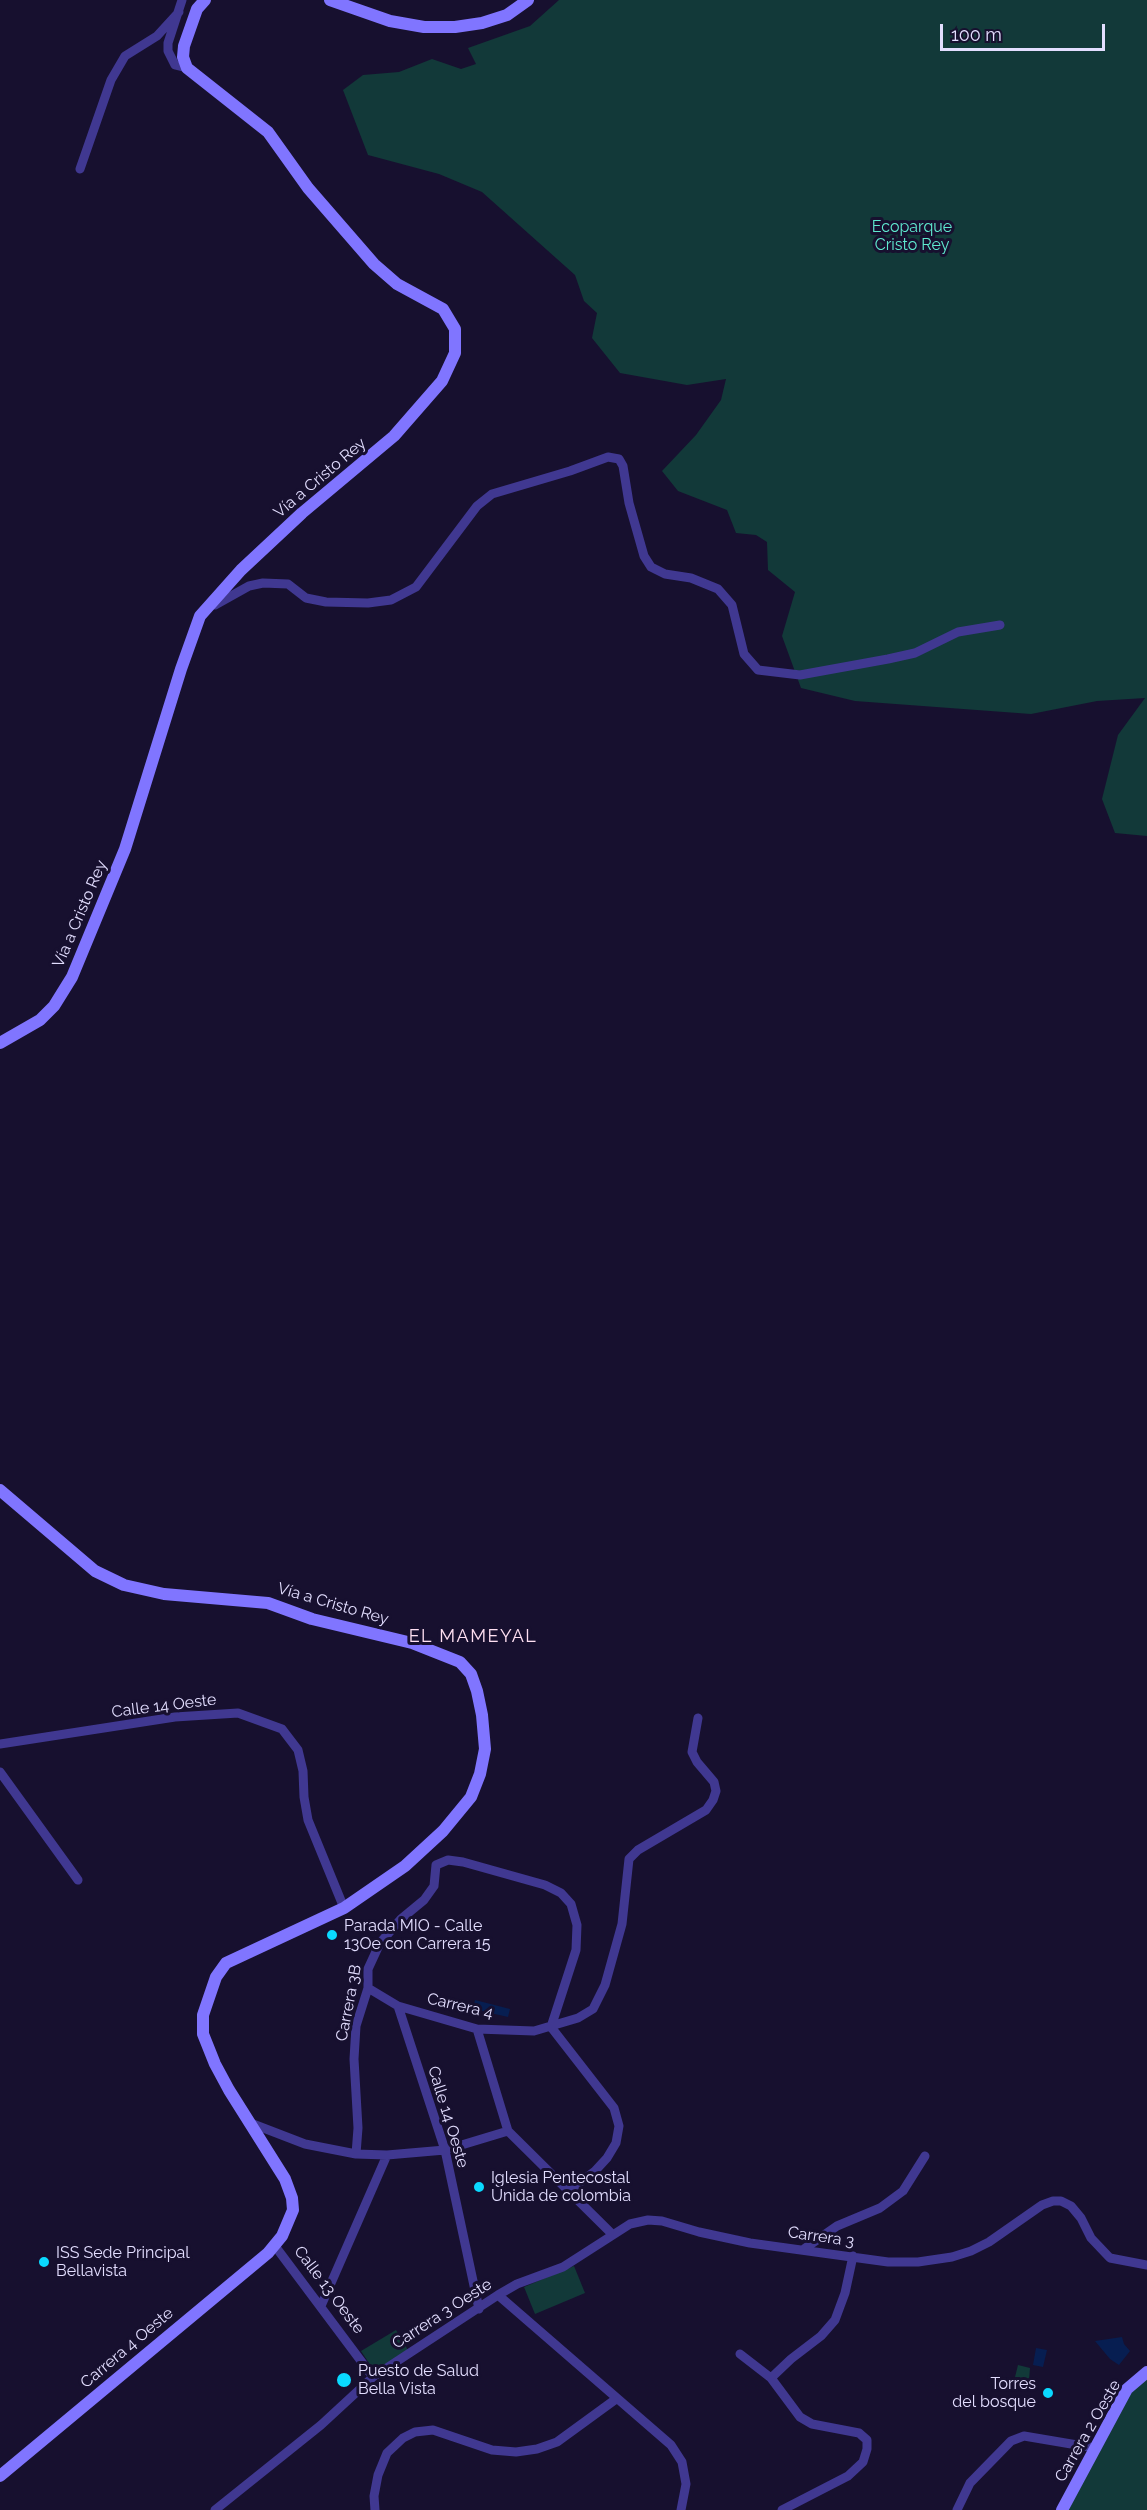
<!DOCTYPE html>
<meta charset="utf-8">
<style>
body{margin:0}
#map{position:relative;width:1147px;height:2510px;overflow:hidden;background:#17102f;font-family:Raleway,sans-serif}
canvas{display:block}
.scale{position:absolute;left:940px;top:24px;width:165px;height:27px;box-sizing:border-box;border:3px solid #e3deff;border-top:0;padding-left:8px;font-size:18px;line-height:21px;white-space:nowrap;color:#e3deff;-webkit-text-stroke:4px #17102f;paint-order:stroke}
</style>
<div id="map">
<canvas width="1147" height="2510"></canvas>
<div class="scale">100 m</div>
</div>
<script>
const ctx = document.querySelector('canvas').getContext('2d');
ctx.lineJoin = 'round';
function fillPath(path, color) { ctx.fillStyle = color; ctx.fill(path, 'evenodd'); }
const poly = rows => new Path2D(rows.map(r => 'M' + r).join(''));
function strokePath(path, color, width, dash) { ctx.strokeStyle = color; ctx.lineWidth = width; ctx.lineCap = dash ? 'butt' : 'round'; ctx.setLineDash(dash || []); ctx.stroke(path); }
function write(font, color, halo, rows, align = 'center') {
  ctx.font = font + ' Raleway,sans-serif'; ctx.lineWidth = 6; ctx.setLineDash([]); ctx.textBaseline = 'middle'; ctx.strokeStyle = halo; ctx.fillStyle = color; for (const [text, x, y, turn = 0] of rows) {
    ctx.save(); ctx.translate(x, y); ctx.rotate((+turn || 0) * Math.PI / 180); ctx.textAlign = isNaN(turn) ? turn : align; if (halo) ctx.strokeText(text, 0, 0); ctx.fillText(text, 0, 0); ctx.restore();
  }
}
const green = poly([
 [559,0,1147,0,1147,836,1115,833,1102,799,1118,735,1145,698,1097,701,1031,714,855,701,801,688,782,636,795,592,768,570,767,542,756,535,736,533,727,510,678,491,662,471,696,435,721,400,726,379,687,385,620,373,592,338,597,313,584,301,575,275,482,192,439,174,368,155,343,90,363,75,399,72,432,59,461,69,476,64,468,48,530,26],
 [574,2266,585,2293,535,2314,524,2287],
 [396,2330,409,2352,375,2372,361,2351],
 [1018,2365,1030,2368,1029,2380,1015,2377],
 [1147,2372,1147,2510,1062,2510,1111,2418]
]);
const water = poly([
 [475,2000,510,2009,508,2017,473,2009],
 [1122,2337,1124,2344,1130,2351,1119,2365,1110,2359,1095,2341],
 [1036,2348,1047,2350,1043,2367,1033,2365]
]);
const street = poly([
 [182,0,168,43,168,51,175,65,187,68],
 [80,169,111,80,125,56,157,36,179,12],
 [215,605,249,586,263,583,288,584,306,598,326,602,368,603,391,600,416,587,477,506,492,494,570,471,608,457,619,459,623,466,629,503,644,556,651,567,665,574,691,578,718,589,732,605,744,654,758,670,800,675,888,659,915,653,958,632,1000,625],
 [0,1744,175,1717,238,1713,282,1729,298,1750,303,1771,304,1797,308,1820,344,1908],
 [0,1772,78,1880],
 [436,1865,448,1860,463,1862,545,1885,561,1893,571,1904,577,1925,576,1950,551,2027],
 [368,1988,398,2006,477,2029,534,2031,578,2018,593,2009,605,1985,622,1924,629,1859,638,1850,706,1810,713,1800,716,1791,714,1782,697,1762,692,1752,698,1718],
 [398,2006,445,2150,479,2309],
 [551,2027,614,2108,619,2126,616,2143,607,2158,595,2171,570,2190],
 [477,2029,508,2131,612,2234],
 [253,2124,305,2144,356,2154,387,2155,445,2150,508,2131],
 [356,2154,358,2128,354,2059,356,2026,368,1988,368,1969,380,1943,401,1919,424,1900,434,1886,436,1865],
 [275,2246,373,2377],
 [804,2249,837,2226,880,2208,903,2191,925,2156],
 [498,2295,671,2445,682,2462,686,2484,681,2510],
 [321,2306,387,2155],
 [740,2354,771,2378,800,2417,812,2424,859,2433,867,2440,867,2449,863,2462,848,2476,782,2510],
 [771,2378,791,2359,821,2336,835,2320,845,2293,853,2256],
 [215,2510,321,2425,373,2377,498,2295,517,2284,563,2267,630,2224,648,2220,662,2221,699,2232,750,2243,888,2262,918,2262,952,2257,971,2251,989,2242,1042,2205,1053,2201,1061,2201,1071,2206,1081,2218,1091,2238,1110,2258,1147,2265],
 [375,2510,374,2496,378,2475,387,2453,403,2438,415,2432,433,2430,492,2450,516,2452,537,2449,557,2442,616,2399],
 [957,2510,970,2483,1011,2441,1024,2436,1095,2448]
]);
const secondary = poly([
 [330,0,390,21,424,27,455,27,482,23,507,15,528,0],
 [0,1043,40,1020,54,1006,72,977,125,849,181,669,200,616,241,570,302,513,394,436,442,381,455,353,455,329,443,309,397,284,374,264,308,188,268,132,187,68,183,57,184,46,197,9,205,0],
 [0,1490,95,1571,124,1585,164,1594,268,1603,312,1619,412,1643,460,1662,471,1674,477,1691,482,1715,485,1749,480,1774,471,1797,443,1831,405,1866,344,1908,226,1963,216,1977,203,2015,203,2034,215,2064,229,2090,285,2179,292,2198,293,2210,282,2236,268,2253,0,2476],
 [1062,2510,1127,2389,1147,2372]
]);
const markers = [
 [332,1935,6,"#0ad9ff"],
 [479,2187,6,"#0ad9ff"],
 [44,2262,6,"#0ad9ff"],
 [344,2380,8,"#0ad9ff"],
 [1048,2393,6,"#0ad9ff"]
];
const parkNames = [
 ["Ecoparque",912,227],
 ["Cristo Rey",912,245]
];
const streetNames = [
 ["Vía a Cristo Rey",320,478,-40],
 ["Vía a Cristo Rey",80,914,-67],
 ["Vía a Cristo Rey",333,1604,16],
 ["Calle 14 Oeste",164,1706,-7],
 ["Carrera 3B",349,2003,-79],
 ["Carrera 4",460,2006,13],
 ["Calle 14 Oeste",448,2117,73],
 ["Carrera 3",821,2237,8],
 ["Calle 13 Oeste",329,2290,53],
 ["Carrera 3 Oeste",442,2314,-33],
 ["Carrera 4 Oeste",127,2348,-40],
 ["Carrera 2 Oeste",1088,2431,-60]
];
const poiNames = [
 ["Parada MIO - Calle",344,1926],
 ["13Oe con Carrera 15",344,1944],
 ["Iglesia Pentecostal",491,2178],
 ["Unida de colombia",491,2196],
 ["ISS Sede Principal",56,2253],
 ["Bellavista",56,2271],
 ["Puesto de Salud",358,2371],
 ["Bella Vista",358,2389],
 ["Torres",1036,2384,"right"],
 ["del bosque",1036,2402,"right"]
];
const neighbourhoodNames = [
 ["EL MAMEYAL",473,1637]
];
fillPath(green, '#123939');
fillPath(water, '#071e51');
strokePath(street, '#403891', 9);
strokePath(secondary, '#8075ff', 12);
for (const [x, y, r, color] of markers) { const dot = new Path2D(); dot.arc(x, y, r, 0, 2 * Math.PI); ctx.fillStyle = color; ctx.fill(dot); strokePath(dot, '#17102f', 2); }
write('16px', '#5feacf', '#17102f', parkNames);
write('16px', '#e3deff', '#17102f', streetNames);
write('16px', '#e3deff', '#17102f', poiNames, 'left');
ctx.letterSpacing = '1.5px';
write('18px', '#ffe0f2', '#17102f', neighbourhoodNames);
ctx.letterSpacing = '0px';
</script>
